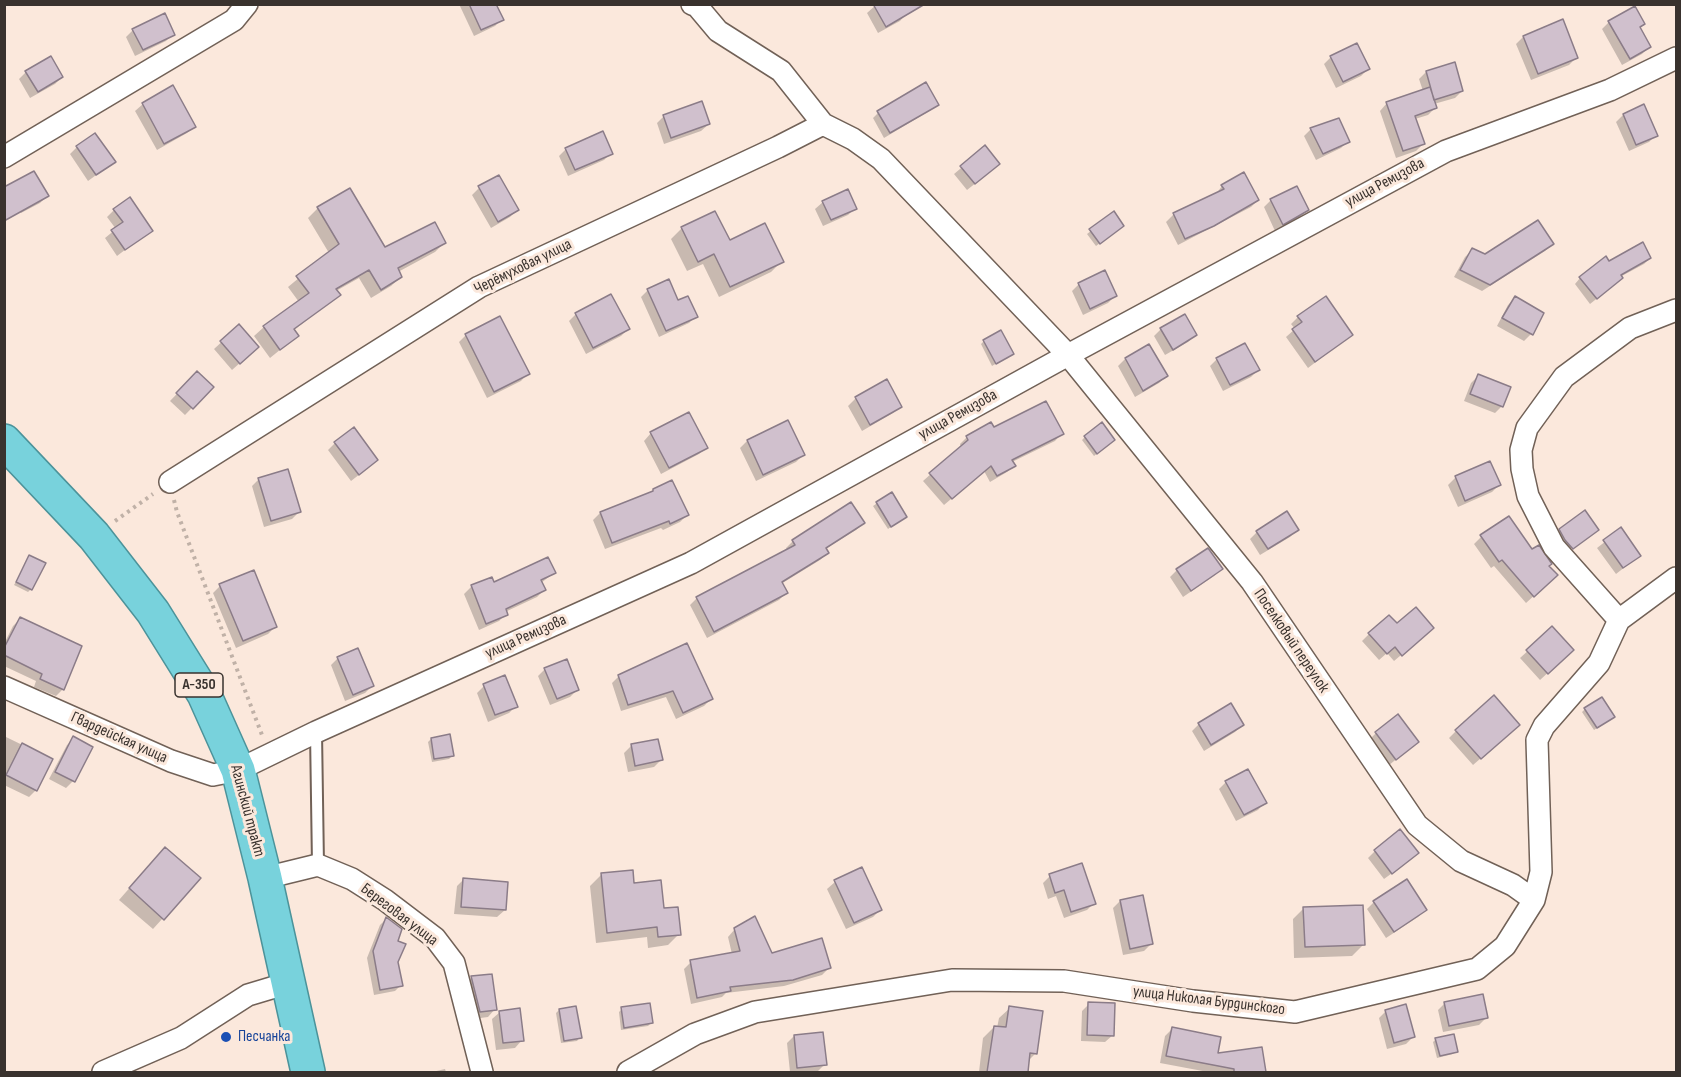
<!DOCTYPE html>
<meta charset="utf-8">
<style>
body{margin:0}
#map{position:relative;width:1681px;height:1077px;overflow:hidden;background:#fbe8dc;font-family:"Sofia Sans Condensed",sans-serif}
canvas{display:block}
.frame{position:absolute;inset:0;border:6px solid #39322e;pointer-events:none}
</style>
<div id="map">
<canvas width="1681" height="1077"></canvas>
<div class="frame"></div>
</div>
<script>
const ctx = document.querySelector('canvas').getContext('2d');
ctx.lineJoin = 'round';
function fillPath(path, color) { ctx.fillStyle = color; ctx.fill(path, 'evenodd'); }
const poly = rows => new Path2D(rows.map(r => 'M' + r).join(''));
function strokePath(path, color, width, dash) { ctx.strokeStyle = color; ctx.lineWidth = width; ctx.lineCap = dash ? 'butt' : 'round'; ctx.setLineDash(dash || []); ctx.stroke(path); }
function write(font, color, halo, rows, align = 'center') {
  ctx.font = font + ' "Sofia Sans Condensed",sans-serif'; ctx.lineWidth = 6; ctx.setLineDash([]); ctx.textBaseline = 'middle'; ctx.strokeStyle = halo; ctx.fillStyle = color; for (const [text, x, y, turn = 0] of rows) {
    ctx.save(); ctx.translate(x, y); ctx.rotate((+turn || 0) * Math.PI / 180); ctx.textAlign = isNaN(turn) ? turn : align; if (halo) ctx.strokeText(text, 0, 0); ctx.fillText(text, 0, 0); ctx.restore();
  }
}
const shadow = poly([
 [459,4,495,4,502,19,495,26,474,36],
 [877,4,907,13,900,21,878,33,867,13],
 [1562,21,1577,57,1569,65,1531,80,1516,44,1523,37],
 [1609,22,1643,24,1639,28,1649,47,1642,54,1622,65,1602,29],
 [133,30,173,34,166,41,135,56,126,37],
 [1331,57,1368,69,1361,76,1336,88,1324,64],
 [26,72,62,77,55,84,30,98,19,79],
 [1426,72,1462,91,1455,98,1434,104,1435,108,1428,115,1415,119,1423,144,1416,151,1396,158,1380,111,1387,103,1423,91,1419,79],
 [143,104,194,126,187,133,157,150,135,111],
 [937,104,931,110,884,138,873,118,878,113],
 [1623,115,1656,135,1649,142,1629,151,1616,122],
 [664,116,709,124,701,131,664,144,657,123],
 [1311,129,1348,141,1341,148,1316,160,1304,136],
 [77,147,114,162,88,181,70,154],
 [985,148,991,171,967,190,954,174],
 [566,149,611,153,604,160,568,176,559,156],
 [498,177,517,210,510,217,491,228,472,195,479,188],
 [1222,186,1258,200,1251,207,1178,245,1166,222,1173,215,1216,194],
 [8,190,47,196,40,203,21,213],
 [350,190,385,249,444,243,435,252,398,272,401,277,391,286,371,298,359,278,336,291,339,295,293,331,297,336,270,358,254,336,264,327,299,302,288,287,329,253,308,218,318,208],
 [847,191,855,208,848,215,823,226,815,209,823,202],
 [1271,200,1307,210,1300,217,1275,231,1264,207],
 [114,210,151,230,117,256,105,238,116,229,107,217],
 [1114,213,1119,229,1096,246,1087,234],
 [682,228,729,243,782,261,771,272,719,297,703,264,687,271,671,239],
 [1552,244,1545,251,1482,291,1454,277,1465,257,1472,250,1485,256],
 [1650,258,1644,264,1620,277,1615,284,1590,304,1575,284,1580,278,1609,263],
 [1079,284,1115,296,1108,303,1083,315,1072,291],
 [648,290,677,302,696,316,689,323,659,337,641,297],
 [1515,298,1531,334,1524,341,1497,326,1508,305],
 [576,314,628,329,621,336,586,354,569,321],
 [1298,317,1351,335,1308,368,1286,337,1295,329,1291,324],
 [239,326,250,354,232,370,214,349],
 [1161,329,1195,335,1188,342,1165,355,1154,336],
 [466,335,528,373,521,381,487,398,459,342],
 [984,341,1012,354,992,366,981,344],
 [1149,346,1166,376,1159,383,1135,397,1118,366,1125,359],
 [1217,359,1258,370,1251,377,1223,391,1210,366],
 [197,373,212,387,185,415,170,401],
 [1478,376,1502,406,1495,413,1464,401,1471,383],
 [887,381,900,406,893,413,862,431,848,406,855,399],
 [993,429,1062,433,1055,441,1012,462,1014,465,1007,472,990,482,984,471,944,505,923,481,961,447,960,444,967,437],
 [651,433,706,447,699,454,661,474,644,441],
 [1085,437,1110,443,1094,456,1082,440],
 [747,441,803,455,796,462,756,481,740,448],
 [335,443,369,467,351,481,328,450],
 [1489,463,1499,485,1492,492,1458,507,1448,485,1455,478],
 [259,479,299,512,292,519,264,527,252,486],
 [891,494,905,517,888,529,873,506],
 [600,513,687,515,680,522,663,530,661,528,605,549,593,520],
 [863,523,856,530,825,549,828,553,820,560,781,584,786,593,779,600,707,638,690,605,697,598,787,551,786,548,793,541],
 [1297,530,1290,537,1260,555,1250,539,1257,532],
 [1560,530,1591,533,1566,552,1553,538],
 [1620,530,1639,556,1616,574,1597,548],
 [1481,537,1532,551,1548,566,1549,582,1526,603,1494,566,1491,568,1474,544],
 [30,557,31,589,28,592,14,585],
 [1221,569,1214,576,1183,597,1170,577,1177,570],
 [554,573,541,583,544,590,537,597,505,612,506,614,499,621,479,630,464,594,471,587,491,579,494,584],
 [220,586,275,627,268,634,236,648,213,593],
 [20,619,63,689,56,696,34,687,36,681,4,666,4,644,13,626],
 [1552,629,1565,657,1540,680,1520,658],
 [1369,634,1425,635,1394,661,1387,653,1379,660,1362,641],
 [338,658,372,686,365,693,345,701,331,665],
 [545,669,577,690,570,697,550,705,538,676],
 [619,676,711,699,704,706,676,719,666,697,621,711,612,683],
 [484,686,516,706,509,713,488,722,477,693],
 [1230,705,1242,725,1235,732,1204,751,1192,731,1199,724],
 [1585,709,1610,720,1594,730,1582,712],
 [1456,731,1511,732,1473,765,1449,738],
 [1376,733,1417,742,1388,766,1369,740],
 [4,736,51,759,36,790,29,797,4,785],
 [74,738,91,748,73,781,66,788,49,779,67,745],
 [431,739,452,756,449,759,432,762,428,742],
 [657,741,661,760,654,767,628,772,624,753,631,746],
 [1226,782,1265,802,1258,810,1236,821,1219,789],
 [1375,851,1410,860,1384,879,1368,858],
 [154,860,163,918,153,929,119,900],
 [861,869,880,910,873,917,846,929,827,889,835,882],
 [601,875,633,884,662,910,679,934,668,945,648,948,647,937,596,943,590,886],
 [1050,876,1094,903,1087,910,1064,918,1056,896,1048,899,1043,883],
 [464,879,505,910,497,917,454,914,457,886],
 [1120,901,1151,944,1144,951,1123,955,1113,908],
 [1374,902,1425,910,1418,917,1386,938,1367,909],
 [1304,908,1363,945,1352,956,1294,958,1293,919],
 [386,919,396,942,397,962,401,985,395,991,374,995,367,958,380,925],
 [735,929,772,954,829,968,822,975,784,986,726,993,722,997,691,1004,684,969,691,962,732,954,728,937],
 [491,975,495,1009,488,1017,473,1019,464,985,471,978],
 [1445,1003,1486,1018,1479,1025,1443,1032,1438,1010],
 [1089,1004,1113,1035,1105,1042,1081,1041,1082,1011],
 [1010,1008,1036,1053,1028,1061,1026,1072,979,1072,983,1038,994,1027,997,1028,999,1018],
 [622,1009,651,1023,648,1026,621,1030,619,1012],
 [559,1010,580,1037,577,1041,561,1043,556,1013],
 [1386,1011,1413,1037,1406,1044,1387,1049,1379,1018],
 [500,1012,522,1040,515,1048,496,1050,492,1019],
 [1172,1029,1216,1055,1261,1049,1264,1072,1208,1072,1160,1063,1165,1036],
 [794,1036,825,1064,818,1071,790,1072,787,1043],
 [1436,1039,1456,1051,1453,1054,1437,1058,1433,1042],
 [445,1069,446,1072,432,1072]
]);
const building = poly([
 [469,4,496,4,504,20,481,30,469,4],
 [873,4,925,4,886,27,873,4],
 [1635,6,1645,24,1640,27,1651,47,1630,59,1608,21,1635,6],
 [165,13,175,35,143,50,132,29,165,13],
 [1563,19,1578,58,1538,74,1523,36,1563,19],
 [1357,43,1370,69,1343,82,1330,56,1357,43],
 [51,56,63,77,38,92,25,71,51,56],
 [1455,62,1463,91,1434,100,1426,71,1455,62],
 [926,82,939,105,890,133,877,111,926,82],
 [173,85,196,127,164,144,142,103,173,85],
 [1430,87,1437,108,1415,116,1425,144,1403,151,1386,102,1430,87],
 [702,101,710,124,671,138,663,115,702,101],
 [1644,104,1658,136,1636,145,1623,114,1644,104],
 [1339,118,1350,142,1323,154,1310,128,1339,118],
 [603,131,613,154,575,170,565,148,603,131],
 [95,133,116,162,96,175,76,146,95,133],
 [985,145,1000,164,975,184,960,166,985,145],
 [34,171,49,196,4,221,4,187,34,171],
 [1244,172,1259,200,1214,226,1185,239,1173,213,1224,189,1221,185,1244,172],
 [499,175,519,210,498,222,478,186,499,175],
 [1297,186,1309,210,1283,225,1270,199,1297,186],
 [350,188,385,247,435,222,446,243,398,268,402,277,381,290,369,270,336,289,341,295,294,329,299,336,280,350,263,326,309,293,296,276,339,244,317,207,350,188],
 [848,189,857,209,831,220,822,201,848,189],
 [130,197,153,231,125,250,111,230,123,222,113,209,130,197],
 [715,211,730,240,765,223,784,262,730,287,714,254,698,262,681,227,715,211],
 [1114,211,1124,226,1100,244,1089,229,1114,211],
 [1538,220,1554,244,1490,285,1460,270,1472,248,1485,254,1538,220],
 [1643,242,1651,258,1621,275,1623,278,1597,299,1579,277,1606,256,1609,261,1643,242],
 [1105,270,1117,296,1090,309,1078,283,1105,270],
 [669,279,678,300,688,296,698,317,666,331,647,289,669,279],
 [611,294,630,329,593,348,575,313,611,294],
 [1326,296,1353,335,1315,362,1292,329,1302,322,1297,316,1326,296],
 [1515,296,1544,313,1533,335,1502,318,1515,296],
 [1185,314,1197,335,1173,350,1160,328,1185,314],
 [500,316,530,374,494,392,465,334,500,316],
 [239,324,259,347,240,364,220,341,239,324],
 [1001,330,1014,354,996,364,983,340,1001,330],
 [1245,343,1260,370,1230,385,1216,358,1245,343],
 [1149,344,1168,376,1143,391,1125,358,1149,344],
 [197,371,214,387,193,409,176,393,197,371],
 [1478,374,1511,387,1503,407,1470,394,1478,374],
 [887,379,902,407,870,425,855,397,887,379],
 [1046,401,1064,434,1012,460,1016,466,997,476,991,466,952,499,929,473,968,440,966,436,991,422,994,427,1046,401],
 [689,412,708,448,669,468,650,432,689,412],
 [788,420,805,455,763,475,747,440,788,420],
 [1102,422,1115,440,1097,454,1084,436,1102,422],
 [354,427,378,460,359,475,334,442,354,427],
 [1490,461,1501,485,1465,501,1455,476,1490,461],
 [288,469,301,512,271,521,258,478,288,469],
 [672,480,689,515,670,524,669,521,612,543,600,512,653,491,653,489,672,480],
 [892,492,907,517,891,527,876,502,892,492],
 [851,502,865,523,826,548,829,553,782,582,788,593,714,632,696,597,795,545,792,540,851,502],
 [1585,510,1599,530,1573,549,1565,540,1559,529,1585,510],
 [1287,511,1299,530,1268,549,1256,531,1287,511],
 [1509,516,1532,549,1539,545,1552,564,1549,566,1558,575,1534,597,1502,560,1499,562,1480,535,1509,516],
 [1621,527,1641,556,1623,568,1603,540,1621,527],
 [1208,548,1223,569,1191,591,1176,569,1208,548],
 [29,555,46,563,32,590,16,582,29,555],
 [548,557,556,573,541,580,546,590,506,609,508,615,486,624,471,585,492,577,494,582,548,557],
 [254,570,277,627,243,641,219,584,254,570],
 [1416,607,1434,628,1402,656,1395,647,1387,654,1368,633,1389,615,1397,623,1416,607],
 [20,617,82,646,64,690,40,679,42,674,4,655,4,648,20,617],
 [1552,626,1574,650,1548,674,1526,650,1552,626],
 [687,643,713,699,683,713,673,691,628,705,618,675,687,643],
 [358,648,374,686,353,695,337,657,358,648],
 [567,659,579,690,557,699,544,668,567,659],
 [505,675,518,707,495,715,483,684,505,675],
 [1494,695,1520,725,1481,759,1455,730,1494,695],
 [1602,697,1615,717,1597,728,1584,708,1602,697],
 [1231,703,1244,725,1211,745,1198,723,1231,703],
 [1398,714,1419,742,1396,760,1375,732,1398,714],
 [450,734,454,756,434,759,431,738,450,734],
 [73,736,93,747,75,782,55,772,73,736],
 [658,739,663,760,635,766,631,744,658,739],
 [22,743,53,759,37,791,6,775,22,743],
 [1248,769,1267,803,1244,815,1225,781,1248,769],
 [1400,829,1419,853,1392,874,1374,850,1400,829],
 [165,847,201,878,164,920,129,888,165,847],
 [1082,863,1096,904,1071,912,1064,890,1055,893,1049,874,1082,863],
 [862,867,882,910,854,923,834,880,862,867],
 [633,870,634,883,661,880,664,908,678,907,681,935,658,937,657,927,607,933,601,873,633,870],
 [463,878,508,882,506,910,461,907,463,878],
 [1407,879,1427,910,1394,932,1373,901,1407,879],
 [1143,895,1153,944,1130,949,1120,900,1143,895],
 [1363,905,1365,945,1305,947,1303,907,1363,905],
 [755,916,772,953,822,938,831,968,793,980,730,987,731,991,697,998,690,960,740,951,734,928,755,916],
 [386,917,402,929,398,941,406,944,398,962,403,986,380,990,373,951,386,917],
 [492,974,497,1010,480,1012,471,976,492,974],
 [1483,994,1488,1018,1449,1026,1444,1002,1483,994],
 [1088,1002,1115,1003,1114,1036,1087,1035,1088,1002],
 [650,1003,653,1023,624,1028,621,1007,650,1003],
 [1406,1004,1415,1037,1394,1043,1385,1010,1406,1004],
 [576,1006,582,1038,564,1041,559,1009,576,1006],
 [1009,1006,1043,1011,1037,1054,1030,1053,1028,1072,987,1072,994,1026,1006,1027,1009,1006],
 [520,1008,524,1041,503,1043,499,1011,520,1008],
 [1172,1027,1221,1037,1218,1053,1262,1047,1266,1072,1234,1072,1234,1069,1166,1056,1172,1027],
 [823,1032,827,1065,797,1068,794,1035,823,1032],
 [1454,1034,1458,1052,1440,1056,1435,1038,1454,1034]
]);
const path = poly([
 [174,500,177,512,262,735],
 [115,521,153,494]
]);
const service = poly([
 [316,732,318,865]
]);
const minor = poly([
 [823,124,853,139,881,159,1068,355,1252,582,1417,825,1461,861,1513,885,1534,900],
 [4,157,234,20,247,4],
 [170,482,479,287,778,147,823,124,781,71,718,31,697,6,692,4],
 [1619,620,1554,547,1528,496,1522,469,1521,450,1527,428,1564,377,1630,328,1676,310],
 [4,687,171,761,213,775,238,770,316,732,691,563,1068,355,1446,151,1610,90,1676,58],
 [265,878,318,865,352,879,385,900,435,938,454,963,482,1072],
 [103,1072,181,1038,248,995,288,983],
 [628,1072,695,1034,755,1012,952,980,1064,981,1193,1001,1295,1012,1477,969,1505,946,1534,900,1541,872,1537,740,1544,726,1599,663,1619,620,1676,578]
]);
const trunk = poly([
 [4,441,94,536,153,612,204,694,238,770,265,878,308,1072]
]);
const markers = [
 [226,1037,6,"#1a4fb4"]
];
const shields = [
 [199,685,48]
];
const shieldNames = [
 ["А-350",199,685]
];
const streetNames = [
 ["улица Ремизова",1385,183,-28],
 ["Черёмуховая улица",523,267,-26],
 ["улица Ремизова",958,415,-29],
 ["улица Ремизова",526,637,-24],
 ["Поселковый переулок",1291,641,56],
 ["Гвардейская улица",119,738,24],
 ["Агинский тракт",247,811,75],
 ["Береговая улица",399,915,37],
 ["улица Николая Бурдинского",1209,1001,7]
];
const transitNames = [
 ["Песчанка",238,1037]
];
fillPath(shadow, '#0003');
fillPath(building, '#d0c0cd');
strokePath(building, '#8b7c88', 1.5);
strokePath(service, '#716157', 14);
strokePath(minor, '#716157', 24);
strokePath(trunk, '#4c939a', 36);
strokePath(path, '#c0b1a7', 4, [3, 4.5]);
strokePath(service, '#fff', 10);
strokePath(minor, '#fff', 21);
strokePath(trunk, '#78d2dc', 33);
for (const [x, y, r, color] of markers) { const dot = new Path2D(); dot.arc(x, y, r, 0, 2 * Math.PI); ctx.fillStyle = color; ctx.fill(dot); strokePath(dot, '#fbe8dc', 2); }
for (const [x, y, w] of shields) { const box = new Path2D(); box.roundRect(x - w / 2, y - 12, w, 24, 4.5); ctx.fillStyle = '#fbe8dc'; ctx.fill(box); strokePath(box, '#39322e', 1.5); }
write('bold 15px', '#39322e', null, shieldNames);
write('16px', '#39322e', '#fbe8dc', streetNames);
write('16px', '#164399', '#fbe8dc', transitNames, 'left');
</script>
